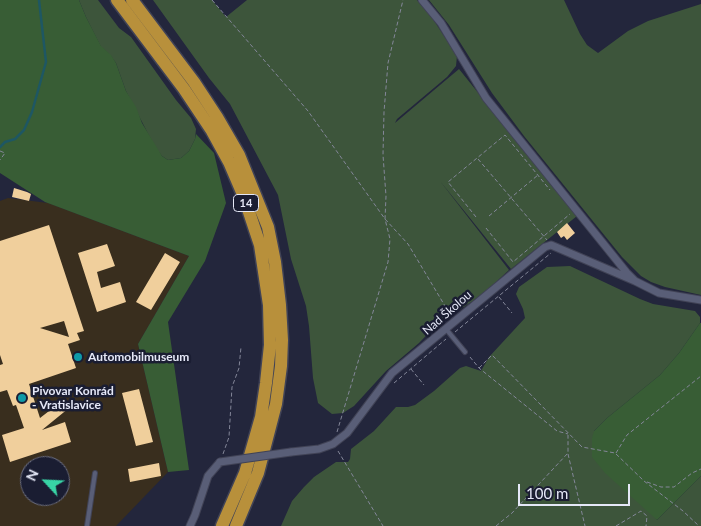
<!DOCTYPE html>
<meta charset="utf-8">
<style>
body{margin:0}
#map{position:relative;width:701px;height:526px;overflow:hidden;background:#23263c;font-family:Lato,sans-serif}
canvas{display:block}
.north{position:absolute;left:20px;top:456px;width:50px;height:50px;box-sizing:border-box;background:#1a1d32;border:1px solid #6b6e81;border-radius:50%;rotate:295deg;font-size:14px;font-weight:700;line-height:20px;text-align:center;color:#e5e8f7}
.north::after{content:'';display:block;margin:auto;width:18px;height:22px;background:#38d4a6;clip-path:polygon(50% 0,100% 100%,50% 72%,0 100%)}
.scale{position:absolute;left:518px;top:484px;width:112px;height:22px;box-sizing:border-box;border:2px solid #e5e8f7;border-top:0;padding-left:6px;font-size:15px;line-height:18px;white-space:nowrap;color:#e5e8f7;-webkit-text-stroke:4px #1a1d32;paint-order:stroke}
</style>
<div id="map">
<canvas width="701" height="526"></canvas>
<div class="north">N</div>
<div class="scale">100 m</div>
</div>
<script>
const ctx = document.querySelector('canvas').getContext('2d');
ctx.lineJoin = 'round';
function fillPath(path, color) { ctx.fillStyle = color; ctx.fill(path, 'evenodd'); }
const poly = rows => new Path2D(rows.map(r => 'M' + r).join(''));
function strokePath(path, color, width, dash) { ctx.strokeStyle = color; ctx.lineWidth = width; ctx.lineCap = dash ? 'butt' : 'round'; ctx.setLineDash(dash || []); ctx.stroke(path); }
function write(font, color, halo, rows, align = 'center') {
  ctx.font = font + ' Lato,sans-serif'; ctx.lineWidth = 5; ctx.setLineDash([]); ctx.textBaseline = 'middle'; ctx.strokeStyle = halo; ctx.fillStyle = color; for (const [text, x, y, turn = 0] of rows) {
    ctx.save(); ctx.translate(x, y); ctx.rotate((+turn || 0) * Math.PI / 180); ctx.textAlign = isNaN(turn) ? turn : align; if (halo) ctx.strokeText(text, 0, 0); ctx.fillText(text, 0, 0); ctx.restore();
  }
}
const industrial = poly([
 [8,198,48,203,189,256,138,344,168,472,116,526,0,526,0,201],
 [30,466,60,466,60,496,30,496]
]);
const green = poly([
 [79,0,98,0,119,28,131,37,176,100,191,118,196,129,195,139,189,151,181,158,168,160,162,156,155,147,126,91,116,63,110,55,101,47,86,17],
 [153,0,212,0,226,17,247,0,417,0,431,16,457,56,456,66,447,77,397,119,395,123,459,69,577,216,511,269,440,181,509,270,483,294,452,315,449,312,419,343,386,371,354,406,343,413,332,414,318,403,313,378,309,326,306,306,291,259,278,195,230,104,209,78],
 [429,0,564,0,580,34,587,45,598,53,628,31,648,21,701,4,701,295,665,287,651,282,641,276,622,257,524,136,492,93,449,25],
 [570,266,640,299,653,304,695,311,700,317,700,323,679,353,660,375,607,418,594,431,657,520,701,476,701,526,281,526,292,501,304,487,314,477,336,462,348,462,350,459,351,449,374,431,396,407,408,407,415,405,434,391,460,368,466,366,481,371,489,357,525,318,523,309,516,294,519,287,547,267]
]);
const forest = poly([
 [0,0,79,0,86,17,101,46,111,55,116,63,126,91,136,107,142,123,162,156,168,160,181,158,189,151,195,139,196,134,214,153,226,203,205,261,168,322,189,470,168,472,138,344,189,256,45,202,0,173],
 [700,323,701,323,701,476,657,520,605,473,592,457,592,438,594,431,607,418,660,375,679,353]
]);
const stream = poly([
 [0,147,5,142,15,139,24,130,32,112,46,62,39,0]
]);
const building = poly([
 [14,188,27,192,31,194,29,201,12,197],
 [567,223,575,233,567,240,564,236,561,238,557,232],
 [49,225,84,331,77,333,80,340,68,344,76,368,29,384,40,418,62,401,69,408,42,430,65,422,71,442,10,462,2,435,24,428,16,405,13,406,7,390,0,392,0,365,3,364,0,355,0,241],
 [64,321,69,337,40,328],
 [107,244,115,266,97,272,101,288,120,282,126,302,97,312,78,253],
 [165,253,180,262,151,310,136,302],
 [139,389,153,442,136,446,122,393],
 [159,463,161,476,130,482,128,469]
]);
const path = poly([
 [212,0,308,111,385,219,408,244,451,316],
 [0,151,5,153,0,160],
 [478,159,547,240],
 [489,216,538,175],
 [476,217,448,182,505,135,550,190],
 [486,228,513,262,570,214],
 [499,297,512,313],
 [455,332,551,253],
 [470,357,479,368,557,431,568,434],
 [479,368,492,355,582,447,615,453,644,481,683,511,699,526],
 [411,369,424,385],
 [394,383,446,339],
 [337,432,388,262,390,239,385,219,386,196,383,155,384,112,388,63,403,0],
 [338,451,383,526],
 [616,453,627,435,701,376],
 [223,454,229,437,232,387,239,368,241,347],
 [568,454,585,526],
 [647,482,661,487,674,487,692,473,701,469],
 [496,526,512,513,568,453,568,435],
 [616,526,641,511,647,516,646,526]
]);
const lane = poly([
 [446,329,465,352],
 [87,526,95,473]
]);
const street = poly([
 [422,0,441,23,486,98,627,273,635,281,659,293,701,300],
 [291,452,319,449,333,444,338,440,347,433,392,373,545,247,551,245,635,281],
 [190,526,195,515,208,476,220,462]
]);
const highway = poly([
 [117,0,184,89,212,131,229,162,244,197,260,245,269,305,270,345,266,383,261,417,245,473,222,526],
 [132,0,194,82,217,117,239,155,268,227,275,262,280,305,282,340,281,366,276,404,258,473,236,526]
]);
const streetBridge = poly([
 [220,462,291,452]
]);
const markers = [
 [78,357,5,"#0f9aa8"],
 [22,398,5,"#0f9aa8"]
];
const shields = [
 [246,203,25]
];
const shieldNames = [
 ["14",246,203]
];
const streetNames = [
 ["Nad Školou",447,313,-41]
];
const poiNames = [
 ["Automobilmuseum",88,357],
 ["Pivovar Konrád",32,391],
 ["- Vratislavice",32,405]
];
fillPath(industrial, '#392e1e');
fillPath(green, '#3d553b');
fillPath(forest, '#385d35');
strokePath(stream, '#1e5763', 2.5);
fillPath(building, '#f0cf9c');
strokePath(lane, '#414356', 6);
strokePath(street, '#414356', 9);
strokePath(highway, '#414356', 15);
strokePath(path, '#848799', 1, [4, 2.5]);
strokePath(lane, '#595e77', 4);
strokePath(street, '#595e77', 7);
strokePath(highway, '#b8903b', 12);
strokePath(streetBridge, '#414356', 9, []);
strokePath(streetBridge, '#595e77', 7);
for (const [x, y, r, color] of markers) { const dot = new Path2D(); dot.arc(x, y, r, 0, 2 * Math.PI); ctx.fillStyle = color; ctx.fill(dot); strokePath(dot, '#1a1d32', 2); }
for (const [x, y, w] of shields) { const box = new Path2D(); box.roundRect(x - w / 2, y - 8.5, w, 17, 4); ctx.fillStyle = '#1a1d32'; ctx.fill(box); strokePath(box, '#e5e8f7', 1); }
write('bold 11px', '#e5e8f7', null, shieldNames);
write('12px', '#e5e8f7', '#1a1d32', streetNames);
write('bold 12px', '#e5e8f7', '#1a1d32', poiNames, 'left');
</script>
